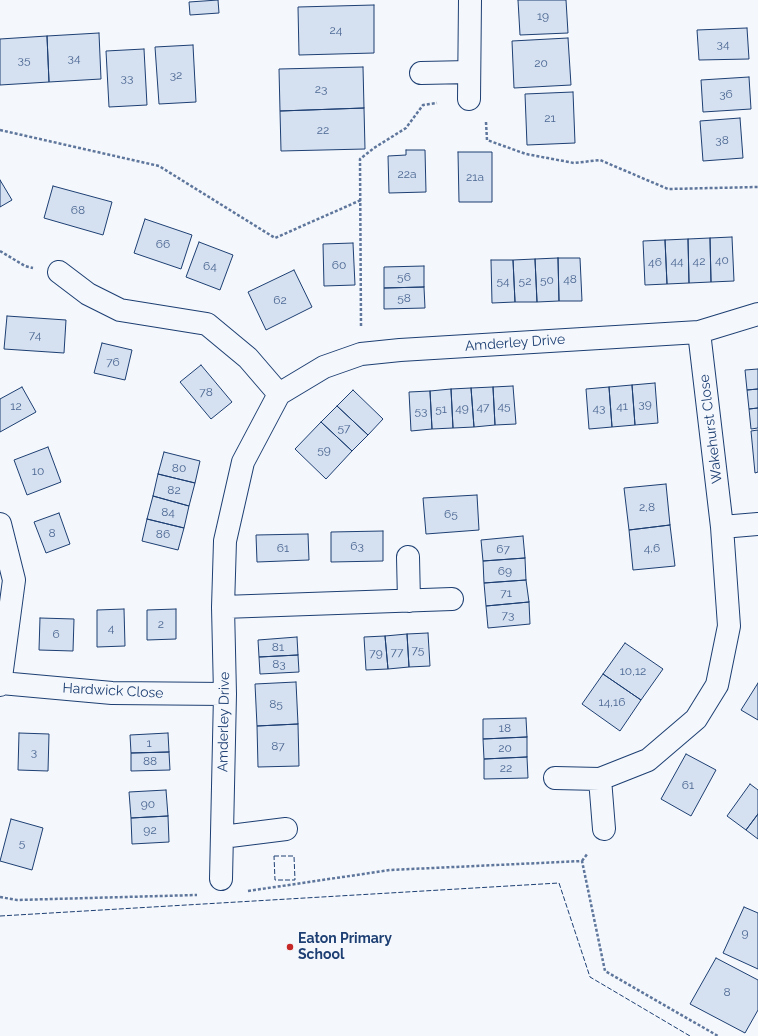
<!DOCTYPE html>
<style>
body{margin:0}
canvas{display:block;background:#f4f7fb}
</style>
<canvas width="758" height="1036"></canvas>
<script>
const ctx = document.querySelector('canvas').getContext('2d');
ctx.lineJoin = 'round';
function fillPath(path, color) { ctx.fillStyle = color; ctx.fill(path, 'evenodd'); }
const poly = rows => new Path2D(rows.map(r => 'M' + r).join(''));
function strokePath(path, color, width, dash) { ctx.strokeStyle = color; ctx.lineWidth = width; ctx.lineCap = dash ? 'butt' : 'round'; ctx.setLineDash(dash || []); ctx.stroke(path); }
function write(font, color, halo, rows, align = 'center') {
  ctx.font = font + ' Raleway,sans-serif'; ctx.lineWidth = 3; ctx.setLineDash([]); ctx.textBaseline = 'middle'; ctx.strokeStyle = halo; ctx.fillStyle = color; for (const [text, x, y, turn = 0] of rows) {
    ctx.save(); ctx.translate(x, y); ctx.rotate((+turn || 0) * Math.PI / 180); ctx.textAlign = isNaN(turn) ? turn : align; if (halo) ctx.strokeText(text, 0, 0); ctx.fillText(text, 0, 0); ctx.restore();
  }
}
const building = poly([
 [218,0,219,13,190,15,189,2,218,0],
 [518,0,566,0,568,33,520,35,518,0],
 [374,5,374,53,299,55,298,7,374,5],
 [747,28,749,59,699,60,697,30,747,28],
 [99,33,101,79,49,82,47,36,99,33],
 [47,36,49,82,0,85,0,39,47,36],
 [568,38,571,85,514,88,512,41,568,38],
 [193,45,196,102,159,104,155,47,193,45],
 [144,49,147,105,109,107,106,51,144,49],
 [363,67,364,108,280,111,279,69,363,67],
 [749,77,751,109,703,112,701,80,749,77],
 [573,92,575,143,527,145,525,94,573,92],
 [364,108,365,149,281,151,280,111,364,108],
 [740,118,743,158,703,161,700,121,740,118],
 [406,150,425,150,426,192,389,193,388,156,406,155,406,150],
 [458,152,492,152,492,202,459,202,458,152],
 [0,180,12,200,0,207,0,180],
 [53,186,112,202,103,235,44,218,53,186],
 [145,219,192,235,181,269,134,253,145,219],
 [732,237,734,281,711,282,710,238,732,237],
 [710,238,711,282,689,283,688,239,710,238],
 [688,239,689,283,667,284,665,240,688,239],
 [665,240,667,284,645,285,643,241,665,240],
 [199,242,233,255,220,290,186,277,199,242],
 [353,243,355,285,324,286,323,244,353,243],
 [558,258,559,301,537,302,535,259,558,258],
 [558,258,580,258,582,301,559,301,558,258],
 [535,259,537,302,515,302,513,260,535,259],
 [491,260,513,260,515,302,492,303,491,260],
 [424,266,424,287,384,288,384,267,424,266],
 [294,270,312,307,266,330,248,292,294,270],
 [424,287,425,308,384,309,384,288,424,287],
 [7,316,66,320,64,353,4,349,7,316],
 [102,343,132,350,125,380,94,373,102,343],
 [201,365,232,402,211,419,180,382,201,365],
 [758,369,758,389,747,390,745,370,758,369],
 [655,383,658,423,635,425,632,385,655,383],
 [632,385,635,425,612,427,609,387,632,385],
 [513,386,516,424,495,425,493,387,513,386],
 [22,387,36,412,0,432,0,399,22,387],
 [493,387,495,425,474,427,471,388,493,387],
 [609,387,612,427,589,429,586,389,609,387],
 [471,388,474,427,453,428,451,389,471,388],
 [451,389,453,428,432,429,430,391,451,389],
 [758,389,758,408,749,409,747,390,758,389],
 [353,390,383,419,368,435,337,406,353,390],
 [430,391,432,429,411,431,409,392,430,391],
 [337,406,368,435,352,451,321,422,337,406],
 [758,408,758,428,751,429,749,409,758,408],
 [321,422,352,451,326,479,295,449,321,422],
 [758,430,758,472,755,473,751,431,758,430],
 [48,447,61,482,27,495,14,460,48,447],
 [164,452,200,461,195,483,158,474,164,452],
 [158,474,195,483,189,506,153,496,158,474],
 [666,484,670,525,629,530,624,488,666,484],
 [477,495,479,530,426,534,423,498,477,495],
 [153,496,189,506,184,528,147,519,153,496],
 [59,513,70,544,46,553,34,522,59,513],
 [147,519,184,528,178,550,142,541,147,519],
 [670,525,675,566,633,570,629,530,670,525],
 [383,531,383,561,331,562,331,532,383,531],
 [308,534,309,560,257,562,256,535,308,534],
 [523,536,525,558,483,561,481,540,523,536],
 [525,558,526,580,484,583,483,561,525,558],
 [526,580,529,602,486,606,484,583,526,580],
 [529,602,530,624,488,628,486,606,529,602],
 [124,609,125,646,97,647,97,610,124,609],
 [176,609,176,639,147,640,147,610,176,609],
 [40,618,74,619,73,651,39,650,40,618],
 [428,633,430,666,409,667,407,634,428,633],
 [407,634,409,667,388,669,385,636,407,634],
 [385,636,388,669,366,670,364,637,385,636],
 [297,637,298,655,259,657,258,640,297,637],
 [625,643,663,669,641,700,603,674,625,643],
 [298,655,299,672,260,674,259,657,298,655],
 [603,674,641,700,620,731,582,704,603,674],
 [296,682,298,724,257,726,255,684,296,682],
 [758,683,758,720,741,710,758,683],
 [526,718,527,737,483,739,483,719,526,718],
 [298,724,299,766,258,767,257,726,298,724],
 [19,733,49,734,48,771,18,770,19,733],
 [168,733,169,752,131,753,130,735,168,733],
 [527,737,527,757,484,759,483,739,527,737],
 [169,752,170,770,131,771,131,753,169,752],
 [686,754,716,770,691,816,661,799,686,754],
 [527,757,528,778,484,779,484,759,527,757],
 [750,784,758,790,758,814,746,830,727,816,750,784],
 [166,790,168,816,131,818,129,792,166,790],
 [758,814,758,839,746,830,758,814],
 [168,816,169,842,132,844,131,818,168,816],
 [11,819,43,828,32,870,0,861,11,819],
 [744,907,758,913,758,969,723,953,744,907],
 [716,958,758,980,758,1010,745,1033,690,1004,716,958]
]);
const path = poly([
 [486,122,487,140,526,154,574,163,600,160,668,189,758,187],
 [0,130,159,166,275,238,361,200],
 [0,251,25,266,33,268],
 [361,326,360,159,374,148,406,128,423,105,437,103],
 [582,861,588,853],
 [248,891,390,870,582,861,605,971,718,1036],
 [0,897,17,900,197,895]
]);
const street = poly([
 [421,73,469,72],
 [469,99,470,0],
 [59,272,88,294,120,310,207,324,248,358,279,394],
 [0,524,14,580,0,685],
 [722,527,758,524],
 [408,557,409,601],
 [223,607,452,599],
 [1,683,112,693,225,694],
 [555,778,600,779,648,760,696,719,717,685,729,626,722,527,699,332],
 [600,779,604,829],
 [222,837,286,829],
 [221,879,225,694,223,607,225,541,243,462,279,394,324,367,361,354,400,350,699,332,758,314]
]);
const fence = poly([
 [274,856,294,856,295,880,275,880,274,856],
 [0,916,559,883,590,977,690,1036]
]);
const markers = [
 [290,947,4,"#c62828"]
];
const numberNames = [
 ["19",543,16],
 ["24",336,30],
 ["34",723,44],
 ["34",74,58],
 ["35",24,60],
 ["20",541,63],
 ["32",176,75],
 ["33",127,78],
 ["23",321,89],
 ["36",726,94],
 ["21",550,118],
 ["22",323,130],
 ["38",722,140],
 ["22a",407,174],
 ["21a",475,177],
 ["68",78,210],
 ["66",163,244],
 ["40",722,260],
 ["44",677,261],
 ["42",699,261],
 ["46",655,262],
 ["60",339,265],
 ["64",210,266],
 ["56",404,277],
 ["48",570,279],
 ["50",547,280],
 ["54",503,281],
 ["52",525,281],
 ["58",404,298],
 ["62",280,300],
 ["74",35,335],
 ["76",113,362],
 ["78",206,392],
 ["39",645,404],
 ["12",16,406],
 ["45",504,406],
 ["41",622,406],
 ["47",483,407],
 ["49",462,408],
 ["43",599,408],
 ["51",441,409],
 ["53",421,411],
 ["57",344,428],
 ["59",324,450],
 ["80",179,468],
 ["10",38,471],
 ["82",174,490],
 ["2,8",647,507],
 ["84",168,512],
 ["65",451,514],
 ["8",52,533],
 ["86",163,534],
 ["63",357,546],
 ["61",283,548],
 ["4,6",652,548],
 ["67",503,549],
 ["69",505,571],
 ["71",506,593],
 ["73",508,615],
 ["2",161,624],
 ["4",111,628],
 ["6",56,634],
 ["81",278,647],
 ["75",418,650],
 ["77",397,652],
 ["79",376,653],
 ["83",279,664],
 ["10,12",633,671],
 ["14,16",612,702],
 ["85",276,704],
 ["18",505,728],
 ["1",149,743],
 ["87",278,746],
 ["20",505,748],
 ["3",34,752],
 ["88",150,761],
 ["22",506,768],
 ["61",688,785],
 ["90",148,804],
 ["92",150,830],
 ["5",22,843],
 ["9",745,933],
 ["8",727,992]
];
const streetNames = [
 ["Amderley Drive",515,343,-4],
 ["Wakehurst Close",711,429,-97],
 ["Hardwick Close",113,691,3],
 ["Amderley Drive",224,722,-89]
];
const poiNames = [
 ["Eaton Primary",298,939],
 ["School",298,955]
];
fillPath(building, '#d5e0f0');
strokePath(building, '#1d3f73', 1);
strokePath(street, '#1d3f73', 24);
strokePath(path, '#5e769c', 2.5, [3, 2]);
strokePath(street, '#f4f7fb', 22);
strokePath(fence, '#1d3f73', 1, [5, 2]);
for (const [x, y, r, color] of markers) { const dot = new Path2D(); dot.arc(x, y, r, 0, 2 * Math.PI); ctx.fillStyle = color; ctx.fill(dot); strokePath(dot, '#f4f7fb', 1.5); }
write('12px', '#4b6792', null, numberNames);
write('14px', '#1d3f73', '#f4f7fb', streetNames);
write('bold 14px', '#1d3f73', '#f4f7fb', poiNames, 'left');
</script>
